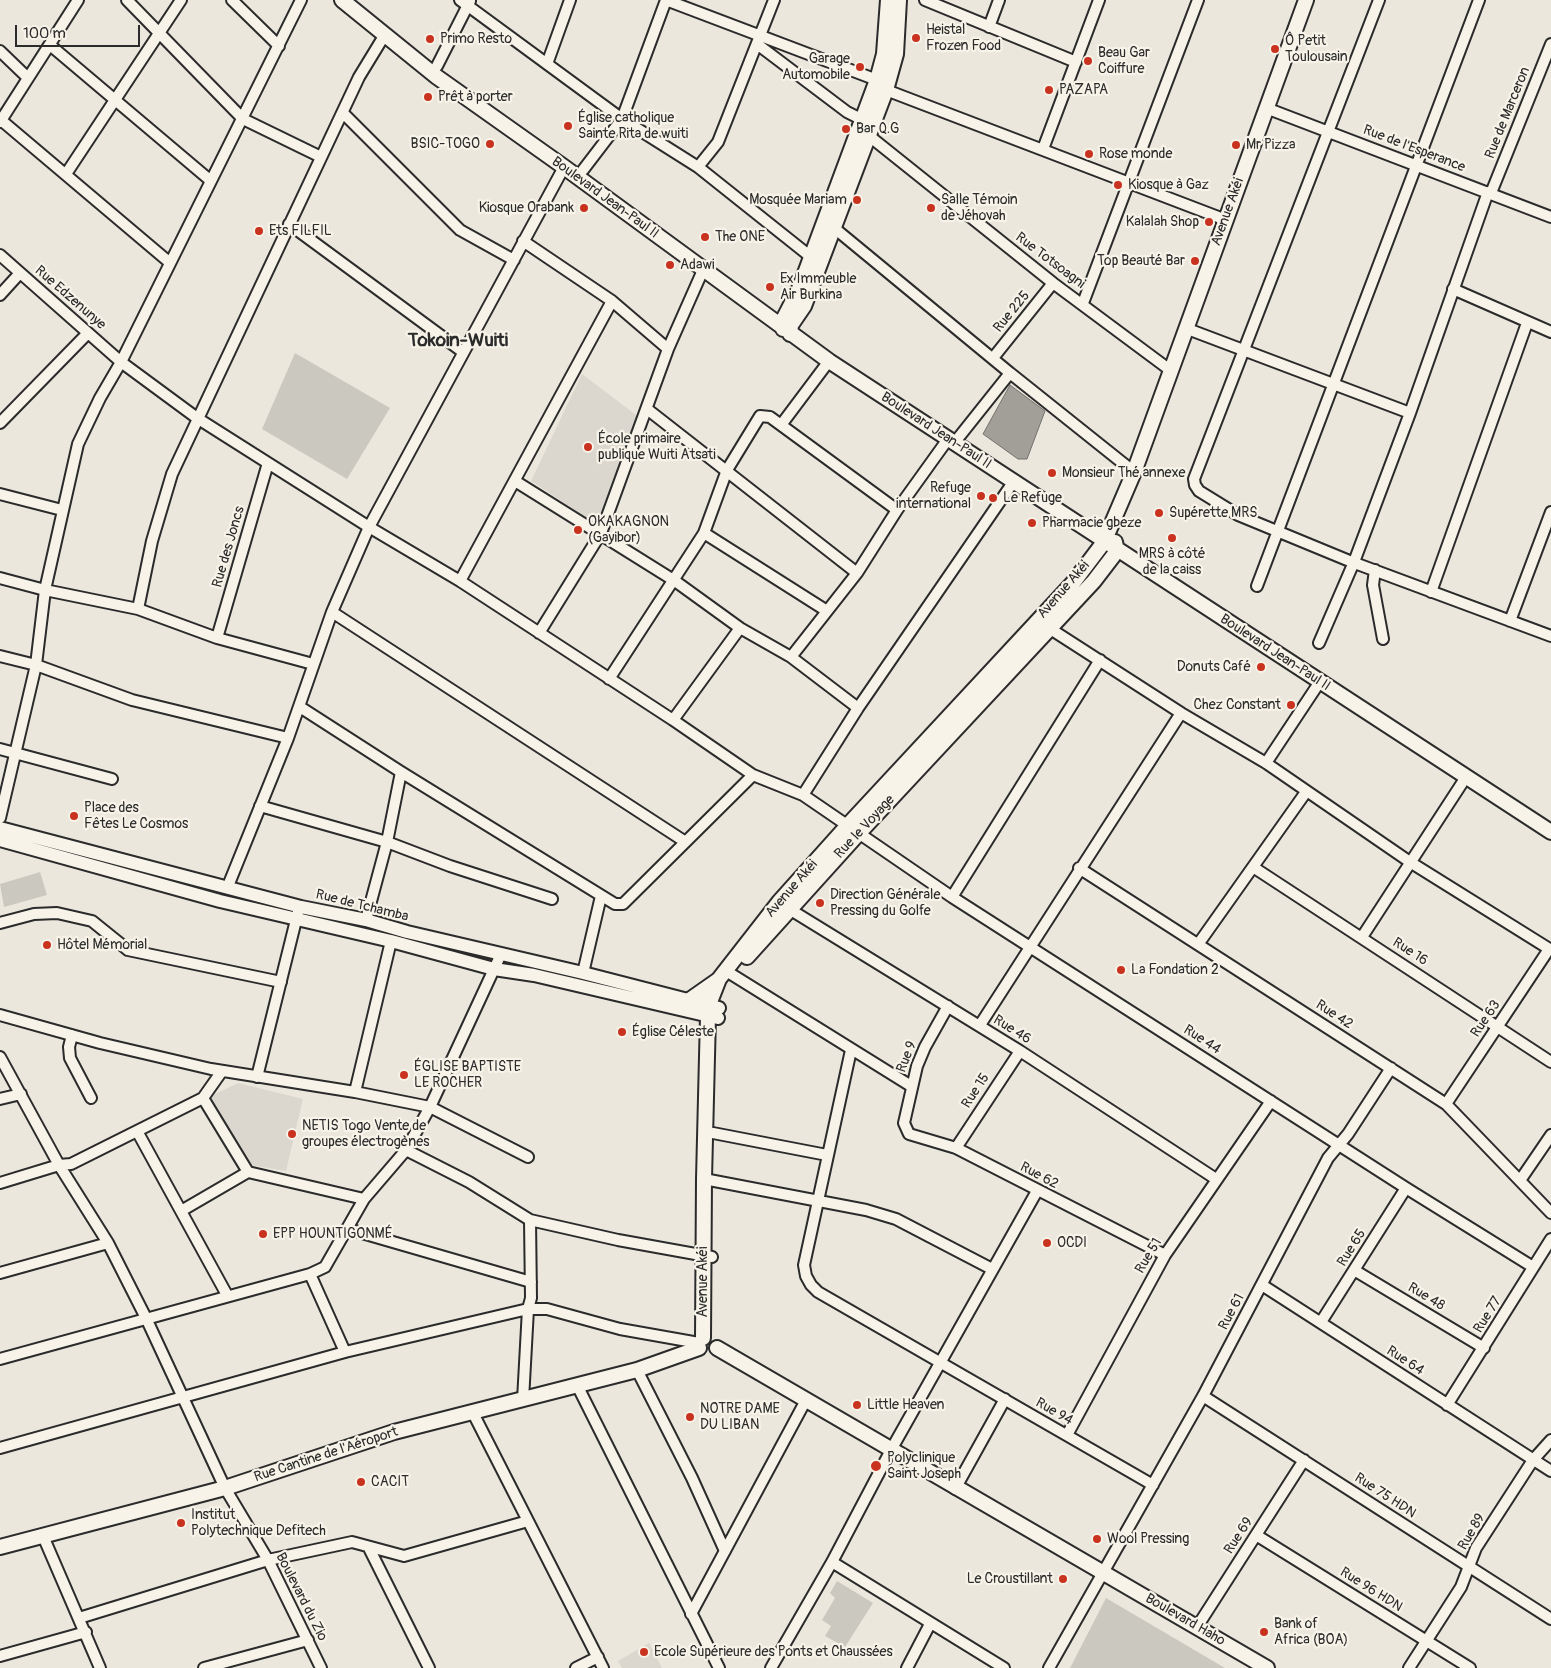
<!DOCTYPE html>
<meta charset="utf-8">
<style>
body{margin:0}
#map{position:relative;width:1551px;height:1668px;overflow:hidden;background:#ebe7dd;font-family:Pangolin,sans-serif}
canvas{display:block}
.scale{position:absolute;left:15px;top:25px;width:125px;height:22px;box-sizing:border-box;border:2px solid #2b2b2b;border-top:0;padding-left:6px;font-size:15px;line-height:18px;white-space:nowrap;color:#2b2b2b;-webkit-text-stroke:4px #f7f3e8;paint-order:stroke}
</style>
<div id="map">
<canvas width="1551" height="1668"></canvas>
<div class="scale">100 m</div>
</div>
<script>
const ctx = document.querySelector('canvas').getContext('2d');
ctx.lineJoin = 'round';
function fillPath(path, color) { ctx.fillStyle = color; ctx.fill(path, 'evenodd'); }
const poly = rows => new Path2D(rows.map(r => 'M' + r).join(''));
function strokePath(path, color, width, dash) { ctx.strokeStyle = color; ctx.lineWidth = width; ctx.lineCap = dash ? 'butt' : 'round'; ctx.setLineDash(dash || []); ctx.stroke(path); }
function write(font, color, halo, rows, align = 'center') {
  ctx.font = font + ' Pangolin,sans-serif'; ctx.lineWidth = 4.5; ctx.setLineDash([]); ctx.textBaseline = 'middle'; ctx.strokeStyle = halo; ctx.fillStyle = color; for (const [text, x, y, turn = 0] of rows) {
    ctx.save(); ctx.translate(x, y); ctx.rotate((+turn || 0) * Math.PI / 180); ctx.textAlign = isNaN(turn) ? turn : align; if (halo) ctx.strokeText(text, 0, 0); ctx.fillText(text, 0, 0); ctx.restore();
  }
}
const built = poly([
 [582,374,640,418,598,525,531,481],
 [238,1083,303,1099,286,1171,245,1164,205,1099],
 [649,1643,662,1668,622,1668,618,1661]
]);
const green = poly([
 [295,353,390,408,347,479,262,429],
 [40,872,47,895,4,907,0,884],
 [837,1581,873,1603,845,1647,825,1636,831,1626,822,1620,835,1598,830,1593],
 [1106,1598,1225,1668,1070,1668]
]);
const water = poly([
 [1010,385,1045,411,1027,459,1018,459,983,434,1010,385]
]);
const minor = poly([
 [127,0,243,119,321,157],
 [232,0,279,46],
 [460,0,622,119,698,167,816,261],
 [666,0,877,80],
 [925,0,1076,62],
 [1379,0,1194,479,1195,485,1199,491,1238,515,1352,562,1551,636],
 [989,27,999,0],
 [757,44,847,112,863,120],
 [50,45,211,181],
 [0,51,28,78],
 [547,64,570,0],
 [437,66,470,1],
 [886,90,1226,220],
 [1266,108,1551,217],
 [343,113,460,230,514,260],
 [1,120,169,262],
 [0,122,78,0],
 [868,135,1053,283,1170,370],
 [1043,149,1099,0],
 [698,167,718,142,774,0],
 [583,170,622,119,666,0],
 [66,174,181,0],
 [1491,193,1551,44],
 [289,224,463,352],
 [833,227,1010,373],
 [523,241,612,301,668,349],
 [0,255,121,362,197,418,369,527,460,581,673,720,753,775,803,795,952,897,1406,1188,1533,1267],
 [1453,289,1551,332],
 [0,295,20,273],
 [1083,303,1198,0],
 [1185,328,1410,413],
 [993,358,1053,283],
 [647,409,857,573],
 [0,423,88,333],
 [781,425,829,361],
 [959,437,1010,373,1134,472],
 [515,481,675,581,740,628,791,657,858,708],
 [0,494,62,510],
 [704,533,827,611],
 [1375,570,1373,585,1383,639],
 [0,578,45,590,138,609,217,638,313,664],
 [460,581,612,301],
 [1257,586,1479,0],
 [1431,592,1527,323],
 [138,609,152,541,172,474,359,77,384,36],
 [332,612,684,841],
 [1510,621,1551,512],
 [1049,628,1181,713,1266,763,1410,862,1551,950],
 [539,633,601,533,668,349,703,270],
 [217,638,268,463],
 [1319,643,1354,562,1410,413,1488,192],
 [0,656,36,665,132,700,288,738],
 [791,657,857,573,897,510,948,439],
 [609,679,704,533,727,470,760,416,770,417,897,510],
 [300,707,401,772,615,904,623,904,753,775],
 [673,720,740,628],
 [0,749,112,779],
 [1266,763,1319,683],
 [803,795,858,708,1014,481],
 [260,806,387,842,450,866,552,899],
 [0,818,36,665,45,590,78,444,100,398,121,362,301,0],
 [1253,867,1551,1062],
 [1079,868,1446,1104,1551,1213],
 [228,886,288,738,332,612,369,527,564,167],
 [952,897,1100,660],
 [786,907,1020,1051,1216,1179],
 [366,920,387,842,401,772],
 [0,923,34,914,57,913,92,921,128,950,281,982],
 [1362,937,1466,777],
 [1199,943,1306,792],
 [727,969,731,974,911,1086],
 [583,973,601,896],
 [948,1006,925,1047,917,1066,904,1123,909,1134,956,1148,1165,1255],
 [0,1015,100,1043,211,1069,355,1092,430,1107,528,1157],
 [980,1025,1181,713],
 [72,1035,69,1047,70,1058,91,1098],
 [851,1050,804,1265,806,1276,811,1285,818,1292,1153,1485],
 [0,1057,59,1165,108,1243,146,1318,225,1488,268,1560,321,1668],
 [257,1077,298,912],
 [355,1092,391,941],
 [203,1098,248,1172],
 [0,1099,21,1094],
 [1446,1104,1549,949],
 [137,1131,227,1295],
 [713,1133,827,1155],
 [956,1148,1020,1051],
 [406,1150,469,1182,530,1220,618,1240,712,1257],
 [704,1179,866,1210,896,1219,992,1269],
 [1521,1179,1551,1135],
 [0,1183,59,1165,71,1164,203,1098,222,1071],
 [181,1211,248,1172,364,1199],
 [348,1229,531,1282],
 [1354,1270,1484,1348],
 [0,1273,108,1243],
 [310,1274,345,1352],
 [1262,1285,1551,1471],
 [1321,1322,1406,1188],
 [0,1359,310,1274,325,1267,364,1199,406,1150,430,1107,501,954],
 [637,1370,692,1478,725,1551],
 [577,1385,719,1668],
 [1203,1396,1551,1619],
 [523,1400,528,1309,531,1298,530,1220],
 [1447,1405,1551,1239],
 [473,1413,603,1668],
 [1067,1435,1165,1255,1271,1101],
 [0,1448,345,1352,528,1309,547,1309,620,1329,699,1343],
 [955,1489,1005,1399],
 [1256,1535,1470,1668],
 [43,1536,100,1668],
 [369,1548,429,1668],
 [832,1562,1004,1668],
 [691,1614,806,1400],
 [79,1618,268,1560,352,1542,404,1556,528,1521],
 [1197,1627,1304,1460],
 [0,1656,86,1632],
 [204,1668,308,1640],
 [576,1668,598,1657],
 [771,1668,832,1562,891,1450,1037,1191],
 [907,1668,930,1624],
 [1049,1668,1203,1396,1328,1158,1348,1134,1391,1068],
 [1409,1668,1461,1587,1476,1548,1533,1460,1551,1440]
]);
const tertiary = poly([
 [0,828,301,907,366,920,407,932,583,973,719,1008],
 [0,840,220,901,391,941,494,969,534,975,718,1018]
]);
const secondary = poly([
 [342,0,437,77,564,167,829,361,1551,832],
 [783,329,783,320,800,287,877,80,884,54,888,0],
 [790,334,791,325,804,306,886,90,896,54,899,0],
 [1107,535,1134,472,1306,0],
 [747,957,858,834,1094,581,1117,551,1115,542],
 [688,1001,718,980],
 [703,1338,704,1179,708,1016,710,1002,719,979,779,902,849,824,1073,583,1104,542,1104,533],
 [717,1348,1267,1668],
 [0,1547,225,1488,394,1432,637,1370,699,1348]
]);
const markers = [
 [916,38,5,"#c8321e"],
 [430,39,5,"#c8321e"],
 [1275,49,5,"#c8321e"],
 [1088,61,5,"#c8321e"],
 [860,67,5,"#c8321e"],
 [1049,90,5,"#c8321e"],
 [428,97,5,"#c8321e"],
 [568,126,5,"#c8321e"],
 [846,129,5,"#c8321e"],
 [490,144,5,"#c8321e"],
 [1236,145,5,"#c8321e"],
 [1089,154,5,"#c8321e"],
 [1118,185,5,"#c8321e"],
 [857,200,5,"#c8321e"],
 [584,208,5,"#c8321e"],
 [931,208,5,"#c8321e"],
 [1209,222,5,"#c8321e"],
 [259,231,5,"#c8321e"],
 [705,237,5,"#c8321e"],
 [1195,261,5,"#c8321e"],
 [670,265,5,"#c8321e"],
 [770,287,5,"#c8321e"],
 [588,447,5,"#c8321e"],
 [1052,473,5,"#c8321e"],
 [981,496,5,"#c8321e"],
 [993,498,5,"#c8321e"],
 [1159,513,5,"#c8321e"],
 [1032,523,5,"#c8321e"],
 [578,530,5,"#c8321e"],
 [1172,538,5,"#c8321e"],
 [1261,667,5,"#c8321e"],
 [1291,705,5,"#c8321e"],
 [74,816,5,"#c8321e"],
 [820,903,5,"#c8321e"],
 [47,945,5,"#c8321e"],
 [1121,970,5,"#c8321e"],
 [622,1032,5,"#c8321e"],
 [404,1075,5,"#c8321e"],
 [292,1134,5,"#c8321e"],
 [263,1234,5,"#c8321e"],
 [1047,1243,5,"#c8321e"],
 [857,1405,5,"#c8321e"],
 [690,1417,5,"#c8321e"],
 [876,1466,6,"#c8321e"],
 [361,1482,5,"#c8321e"],
 [181,1523,5,"#c8321e"],
 [1097,1539,5,"#c8321e"],
 [1063,1579,5,"#c8321e"],
 [1264,1632,5,"#c8321e"],
 [644,1652,5,"#c8321e"]
];
const poiNames = [
 ["Heistal",926,30],
 ["Frozen Food",926,46],
 ["Primo Resto",440,39],
 ["Ô Petit",1285,41],
 ["Toulousain",1285,57],
 ["Beau Gar",1098,53],
 ["Coiffure",1098,69],
 ["Garage",850,59,"right"],
 ["Automobile",850,75,"right"],
 ["PAZAPA",1059,90],
 ["Prêt à porter",438,97],
 ["Église catholique",578,118],
 ["Sainte Rita de wuiti",578,134],
 ["Bar Q.G",856,129],
 ["BSIC-TOGO",480,144,"right"],
 ["Mr Pizza",1246,145],
 ["Rose monde",1099,154],
 ["Kiosque à Gaz",1128,185],
 ["Mosquée Mariam",847,200,"right"],
 ["Salle Témoin",941,200],
 ["de Jéhovah",941,216],
 ["Kiosque Orabank",574,208,"right"],
 ["Kalalah Shop",1199,222,"right"],
 ["Ets FILFIL",269,231],
 ["The ONE",715,237],
 ["Top Beauté Bar",1185,261,"right"],
 ["Adawi",680,265],
 ["Ex Immeuble",780,279],
 ["Air Burkina",780,295],
 ["École primaire",598,439],
 ["publique Wuiti Atsati",598,455],
 ["Monsieur Thé annexe",1062,473],
 ["Refuge",971,488,"right"],
 ["international",971,504,"right"],
 ["Le Refuge",1003,498],
 ["Supérette MRS",1169,513],
 ["OKAKAGNON",588,522],
 ["(Gayibor)",588,538],
 ["Pharmacie gbeze",1042,523],
 ["MRS à côté",1172,554,"center"],
 ["de la caiss",1172,570,"center"],
 ["Donuts Café",1251,667,"right"],
 ["Chez Constant",1281,705,"right"],
 ["Place des",84,808],
 ["Fêtes Le Cosmos",84,824],
 ["Direction Générale",830,895],
 ["Pressing du Golfe",830,911],
 ["Hôtel Mémorial",57,945],
 ["La Fondation 2",1131,970],
 ["Église Céleste",632,1032],
 ["ÉGLISE BAPTISTE",414,1067],
 ["LE ROCHER",414,1083],
 ["NETIS Togo Vente de",302,1126],
 ["groupes électrogènes",302,1142],
 ["EPP HOUNTIGONMÉ",273,1234],
 ["OCDI",1057,1243],
 ["Little Heaven",867,1405],
 ["NOTRE DAME",700,1409],
 ["DU LIBAN",700,1425],
 ["Polyclinique",887,1458],
 ["Saint Joseph",887,1474],
 ["CACIT",371,1482],
 ["Institut",191,1515],
 ["Polytechnique Defitech",191,1531],
 ["Wool Pressing",1107,1539],
 ["Le Croustillant",1053,1579,"right"],
 ["Bank of",1274,1624],
 ["Africa (BOA)",1274,1640],
 ["Ecole Supérieure des Ponts et Chaussées",654,1652]
];
const streetNames = [
 ["Rue de Marceron",1508,113,-68],
 ["Rue de l'Esperance",1414,149,21],
 ["Boulevard Jean-Paul II",605,198,36],
 ["Avenue Akéi",1228,212,-70],
 ["Rue Totsoagni",1050,261,37],
 ["Rue Edzenunye",70,298,41],
 ["Rue 225",1012,312,-51],
 ["Boulevard Jean-Paul II",936,431,33],
 ["Rue des Joncs",229,547,-74],
 ["Avenue Akéi",1064,590,-49],
 ["Boulevard Jean-Paul II",1275,653,33],
 ["Rue le Voyage",865,827,-47],
 ["Avenue Akéi",792,889,-49],
 ["Rue de Tchamba",362,906,14],
 ["Rue 16",1410,952,33],
 ["Rue 42",1334,1015,33],
 ["Rue 63",1486,1019,-56],
 ["Rue 46",1012,1030,32],
 ["Rue 44",1202,1040,33],
 ["Rue 9",907,1057,-69],
 ["Rue 15",976,1091,-57],
 ["Rue 62",1039,1176,28],
 ["Rue 65",1352,1248,-58],
 ["Rue 51",1149,1256,-59],
 ["Avenue Akéi",703,1282,-90],
 ["Rue 48",1426,1297,31],
 ["Rue 61",1232,1312,-62],
 ["Rue 77",1488,1315,-58],
 ["Rue 64",1405,1361,33],
 ["Rue 94",1054,1412,30],
 ["Rue Cantine de l'Aéroport",326,1455,-18],
 ["Rue 75 HDN",1385,1496,33],
 ["Rue 89",1472,1532,-60],
 ["Rue 69",1239,1536,-57],
 ["Rue 96 HDN",1371,1590,32],
 ["Boulevard du Zio",301,1597,63],
 ["Boulevard Haho",1185,1620,30]
];
const districtNames = [
 ["Tokoin-Wuiti",458,341]
];
fillPath(built, '#dbd7ce');
fillPath(green, '#cbc8bf');
fillPath(water, '#a29f98');
strokePath(water, '#72716c', 1);
strokePath(minor, '#2b2b2b', 14);
strokePath(tertiary, '#2b2b2b', 16);
strokePath(secondary, '#2b2b2b', 18);
strokePath(minor, '#f7f3e8', 10);
strokePath(tertiary, '#f7f3e8', 12);
strokePath(secondary, '#f7f3e8', 14);
for (const [x, y, r, color] of markers) { const dot = new Path2D(); dot.arc(x, y, r, 0, 2 * Math.PI); ctx.fillStyle = color; ctx.fill(dot); strokePath(dot, '#f7f3e8', 2); }
write('14px', '#2b2b2b', '#f7f3e8', poiNames, 'left');
write('14px', '#2b2b2b', '#f7f3e8', streetNames);
write('bold 19px', '#2b2b2b', '#f7f3e8', districtNames);
</script>
